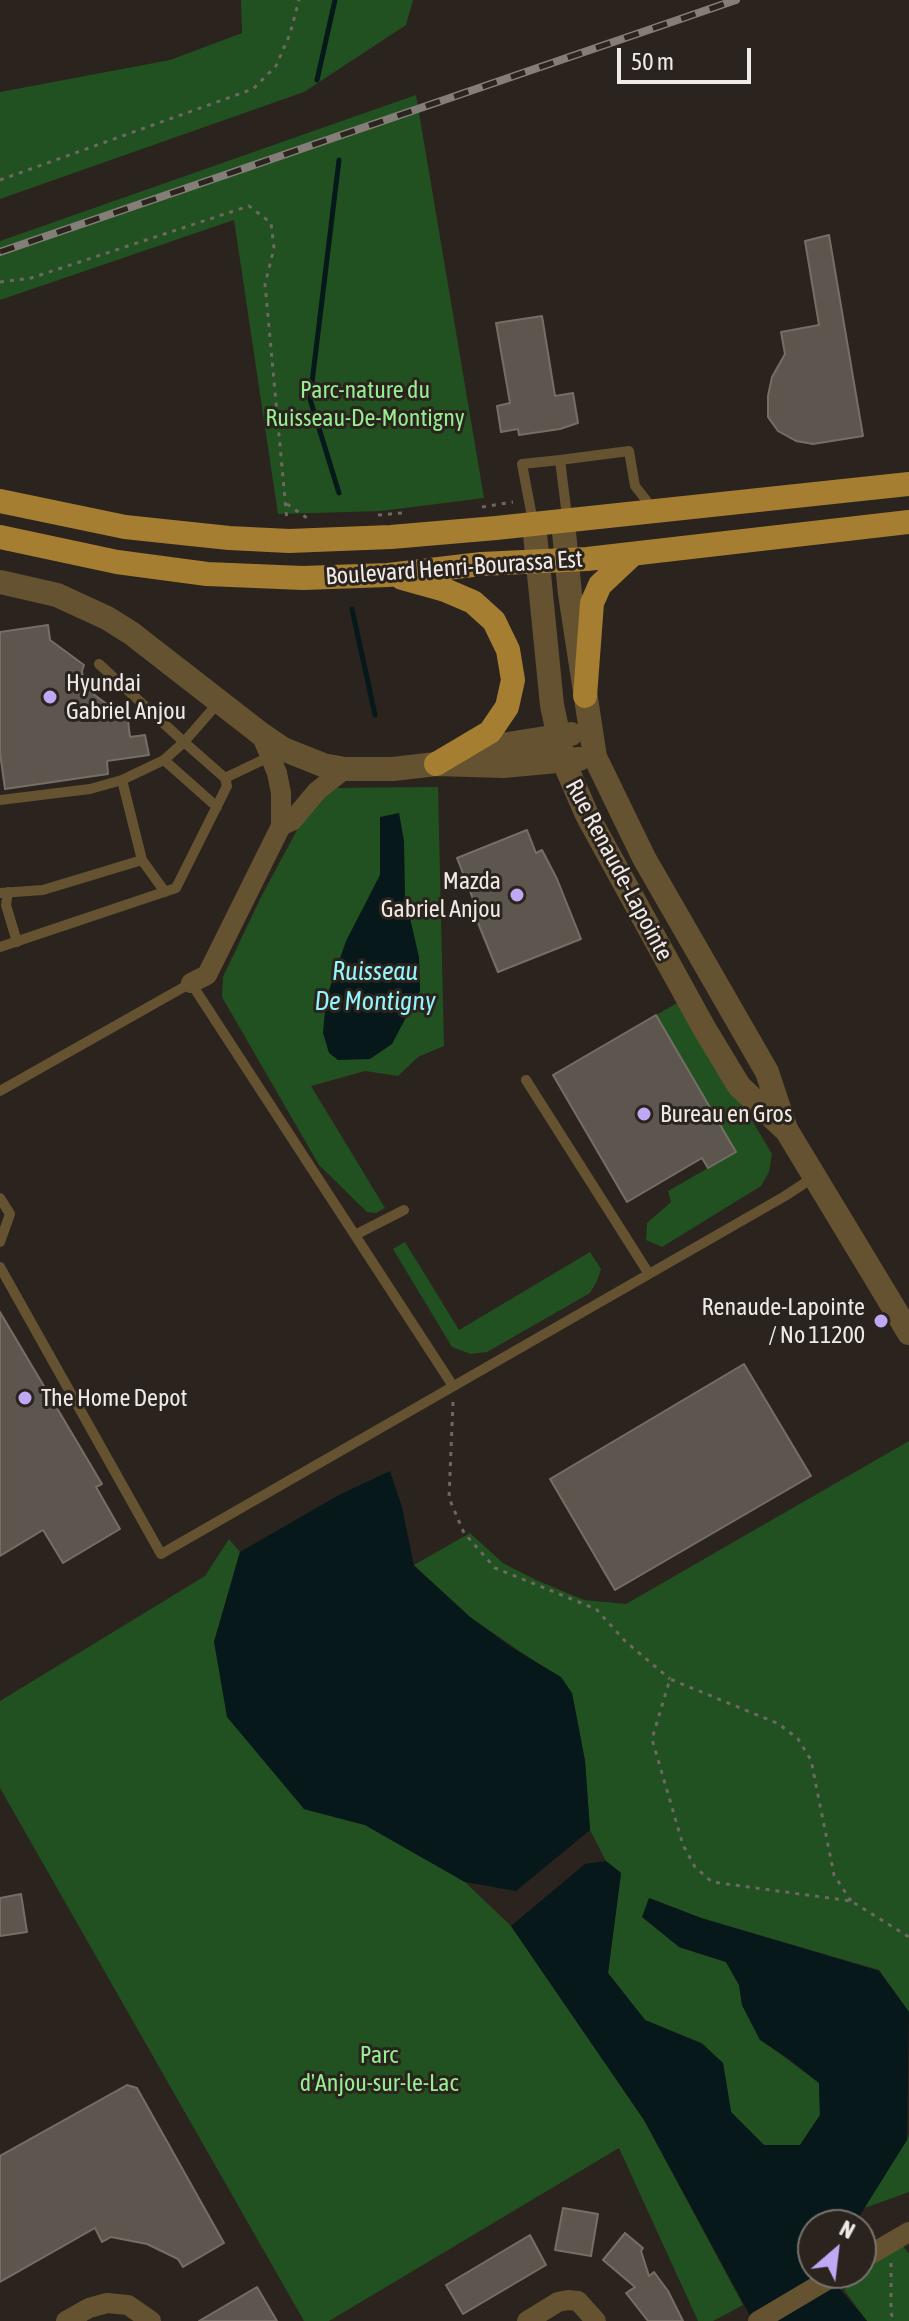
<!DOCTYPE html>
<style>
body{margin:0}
#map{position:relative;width:909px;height:2321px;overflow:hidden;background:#2b231d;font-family:"Asap Condensed",sans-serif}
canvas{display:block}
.north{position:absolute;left:797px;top:2209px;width:80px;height:80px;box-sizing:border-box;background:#2b231d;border:2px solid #79736d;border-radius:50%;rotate:28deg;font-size:22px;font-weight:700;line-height:32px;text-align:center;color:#efeae6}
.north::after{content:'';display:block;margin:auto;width:28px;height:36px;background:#bfa9f4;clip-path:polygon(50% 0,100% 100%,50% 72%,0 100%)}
.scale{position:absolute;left:617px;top:48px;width:134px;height:36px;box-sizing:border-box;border:4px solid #efeae6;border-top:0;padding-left:10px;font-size:24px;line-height:28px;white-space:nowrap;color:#efeae6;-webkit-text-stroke:6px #2b231d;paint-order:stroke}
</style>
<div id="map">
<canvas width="909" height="2321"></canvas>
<div class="north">N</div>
<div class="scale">50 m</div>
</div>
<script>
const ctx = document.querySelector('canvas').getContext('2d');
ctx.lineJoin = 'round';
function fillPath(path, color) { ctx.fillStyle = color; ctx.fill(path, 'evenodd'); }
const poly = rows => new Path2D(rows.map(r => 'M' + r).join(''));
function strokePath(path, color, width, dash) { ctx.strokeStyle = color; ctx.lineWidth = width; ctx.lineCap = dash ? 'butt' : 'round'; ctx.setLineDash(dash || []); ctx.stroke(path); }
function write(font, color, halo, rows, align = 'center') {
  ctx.font = font + ' "Asap Condensed",sans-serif'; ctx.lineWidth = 6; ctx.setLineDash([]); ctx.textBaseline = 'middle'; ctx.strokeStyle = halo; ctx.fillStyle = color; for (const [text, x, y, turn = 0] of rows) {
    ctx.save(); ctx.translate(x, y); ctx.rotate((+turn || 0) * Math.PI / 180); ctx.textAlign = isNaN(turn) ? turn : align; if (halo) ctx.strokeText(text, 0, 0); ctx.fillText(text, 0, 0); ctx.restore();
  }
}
const green = poly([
 [241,0,413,0,406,25,304,92,0,199,0,92,170,60,242,33],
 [416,95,484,498,381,511,278,514,234,220,0,300,0,241],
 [438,787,444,1046,418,1057,398,1076,365,1071,311,1086,385,1208,376,1213,367,1212,319,1165,222,997,223,977,262,895,310,806,333,788],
 [681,1001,772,1154,769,1172,761,1186,662,1247,646,1240,647,1223,671,1202,668,1191,736,1152,656,1015],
 [405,1242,459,1330,590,1252,601,1269,597,1281,590,1293,487,1352,471,1354,452,1347,393,1249],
 [909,1441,909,2012,879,1970,701,1918,649,1898,679,1947,726,1962,739,1985,742,2005,760,2039,819,2083,820,2115,800,2145,764,2145,731,2112,723,2063,702,2043,645,2020,608,1973,621,1873,606,1861,590,1830,585,1761,572,1693,534,1661,470,1617,414,1565,470,1533,503,1563,536,1580,584,1600,626,1604],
 [229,1539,240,1552,214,1642,304,1809,365,1825,465,1882,511,1926,644,2120,743,2305,713,2321,698,2321,619,2148,329,2321,304,2321,0,1788,0,1701,205,1576],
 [909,2134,909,2192,859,2210,907,2140],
 [897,2238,909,2254,909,2321,867,2321,844,2290]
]);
const water = poly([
 [399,813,404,841,405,896,419,957,420,991,392,1044,370,1059,338,1060,329,1053,323,1033,326,999,346,941,380,875,380,817],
 [390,1471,402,1507,414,1566,470,1617,511,1647,561,1677,572,1693,585,1761,590,1830,516,1891,465,1882,365,1825,304,1809,227,1717,214,1642,240,1552,339,1495],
 [606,1861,621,1873,608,1973,645,2020,702,2044,723,2063,731,2112,764,2145,800,2145,820,2115,819,2083,789,2059,760,2040,742,2005,739,1985,726,1962,679,1947,642,1917,649,1898,701,1918,879,1971,909,2012,907,2140,854,2225,813,2225,813,2273,826,2273,867,2321,753,2321,644,2120,511,1926,585,1864]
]);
const stream = poly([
 [317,80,335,0],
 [339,160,310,399,339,493],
 [352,609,375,715]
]);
const building = poly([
 [829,235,863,436,813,444,796,441,778,431,768,417,768,396,772,377,785,354,781,332,819,325,805,241,829,235],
 [542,316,555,396,573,393,578,423,560,429,519,435,518,429,501,432,497,406,510,403,496,323,542,316],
 [48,625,50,640,84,665,82,671,84,687,128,720,130,737,145,735,149,755,107,761,108,774,5,789,0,753,0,632,48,625],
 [527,830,536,853,542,850,557,879,581,939,498,972,476,918,480,917,457,858,527,830],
 [656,1015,736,1152,708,1168,702,1158,627,1202,553,1075,656,1015],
 [0,1312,102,1484,96,1487,120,1529,63,1563,43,1530,0,1556,0,1312],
 [744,1364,811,1476,615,1590,550,1479,744,1364],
 [21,1894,27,1932,0,1936,0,1898,21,1894],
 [127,2085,137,2088,224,2243,183,2267,178,2259,147,2244,111,2237,102,2242,95,2228,0,2282,0,2156,127,2085],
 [563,2208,598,2214,591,2256,555,2250,563,2208],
 [625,2233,643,2248,641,2251,649,2276,654,2272,668,2291,683,2321,648,2321,626,2293,635,2287,603,2260,625,2233],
 [530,2235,546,2265,463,2314,446,2285,530,2235],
 [257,2287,277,2321,199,2321,257,2287]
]);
const path = poly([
 [0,180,253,89,276,66,290,34,299,0],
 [0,282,31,278,249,206,271,223,274,248,265,284,287,521],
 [287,504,307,518],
 [482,507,513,502],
 [378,515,402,513],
 [453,1402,449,1498,464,1533,495,1568,596,1609,625,1641,670,1679],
 [851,1901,834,1875,811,1760,798,1739,779,1724,670,1679,652,1739,683,1845,695,1867,712,1882,851,1901,909,1937],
 [891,2263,891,2313,894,2321]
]);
const service = poly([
 [560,460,629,451,635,486,646,500,649,511],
 [533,522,522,464,560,460,566,508,563,521],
 [164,760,217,807],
 [225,778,271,756],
 [0,800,90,789,122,780],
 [142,860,165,892],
 [8,892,6,905,17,942],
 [0,893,43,890,142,860,122,780,164,760,184,742,99,664],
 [0,947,176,888,227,786,225,778,184,742,218,703],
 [526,1080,649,1274],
 [0,1091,191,983,453,1386],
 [0,1198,10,1214,0,1242],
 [355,1235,404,1210],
 [0,1267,161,1554,785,1196,814,1177]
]);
const minor = poly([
 [281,826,292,821,317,791,345,769],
 [191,983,207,975,281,826,281,793,277,773,261,734],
 [861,2260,909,2232],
 [66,2321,89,2308,107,2303,128,2305,151,2321],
 [527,2321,558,2302,568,2300,578,2301,596,2321],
 [758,2321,839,2273]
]);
const tertiary = poly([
 [563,522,570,594,595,757,644,858,767,1072,786,1129],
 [534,524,552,705,564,762,587,815,704,1028,739,1086,787,1131,909,1333],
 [0,582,57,595,107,618,131,633,261,734,283,749,323,765,345,769,393,769,436,764,503,766,579,759],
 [455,758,501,745,571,734]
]);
const primary = poly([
 [0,501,125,527,229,538,289,541,391,537,496,528,909,484],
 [0,537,117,562,207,574,303,578,388,575,481,564,587,559,909,522],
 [402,578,445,590,473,602,494,621,508,650,513,680,507,707,490,732,436,764],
 [585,696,592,603,600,585,633,554]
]);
const rail = poly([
 [0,252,736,0]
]);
const markers = [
 [50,697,8,"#bfa9f4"],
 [517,895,8,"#bfa9f4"],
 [644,1114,8,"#bfa9f4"],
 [881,1321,8,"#bfa9f4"],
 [25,1398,8,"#bfa9f4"]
];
const parkNames = [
 ["Parc-nature du",365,390],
 ["Ruisseau-De-Montigny",365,418],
 ["Parc",379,2055],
 ["d'Anjou-sur-le-Lac",379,2083]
];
const streetNames = [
 ["Boulevard Henri-Bourassa Est",454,568,-4],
 ["Rue Renaude-Lapointe",619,870,62]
];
const poiNames = [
 ["Hyundai",66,683],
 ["Gabriel Anjou",66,711],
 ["Mazda",501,881,"right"],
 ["Gabriel Anjou",501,909,"right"],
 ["Bureau en Gros",660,1114],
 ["Renaude-Lapointe",865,1307,"right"],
 ["/ No 11200",865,1335,"right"],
 ["The Home Depot",41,1398]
];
const waterNames = [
 ["Ruisseau",375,972],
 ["De Montigny",375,1002]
];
fillPath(green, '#215120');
fillPath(water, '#061819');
strokePath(stream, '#061819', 5);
fillPath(building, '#5d564e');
strokePath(building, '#756e65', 2);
strokePath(path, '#6e6762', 3, [4, 6]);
strokePath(service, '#655230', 10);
strokePath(minor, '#655230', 20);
strokePath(tertiary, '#655230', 24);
strokePath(primary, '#a57e31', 24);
strokePath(rail, '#847d78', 8);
strokePath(rail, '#2b231d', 5, [15]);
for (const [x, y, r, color] of markers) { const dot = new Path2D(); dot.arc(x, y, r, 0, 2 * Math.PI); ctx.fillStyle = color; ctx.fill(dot); strokePath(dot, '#2b231d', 3); }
write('24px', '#95ef92', '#2b231d', parkNames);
write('24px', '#efeae6', '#2b231d', streetNames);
write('24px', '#efeae6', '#2b231d', poiNames, 'left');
write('italic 26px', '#94f4fb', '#2b231d', waterNames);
</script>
